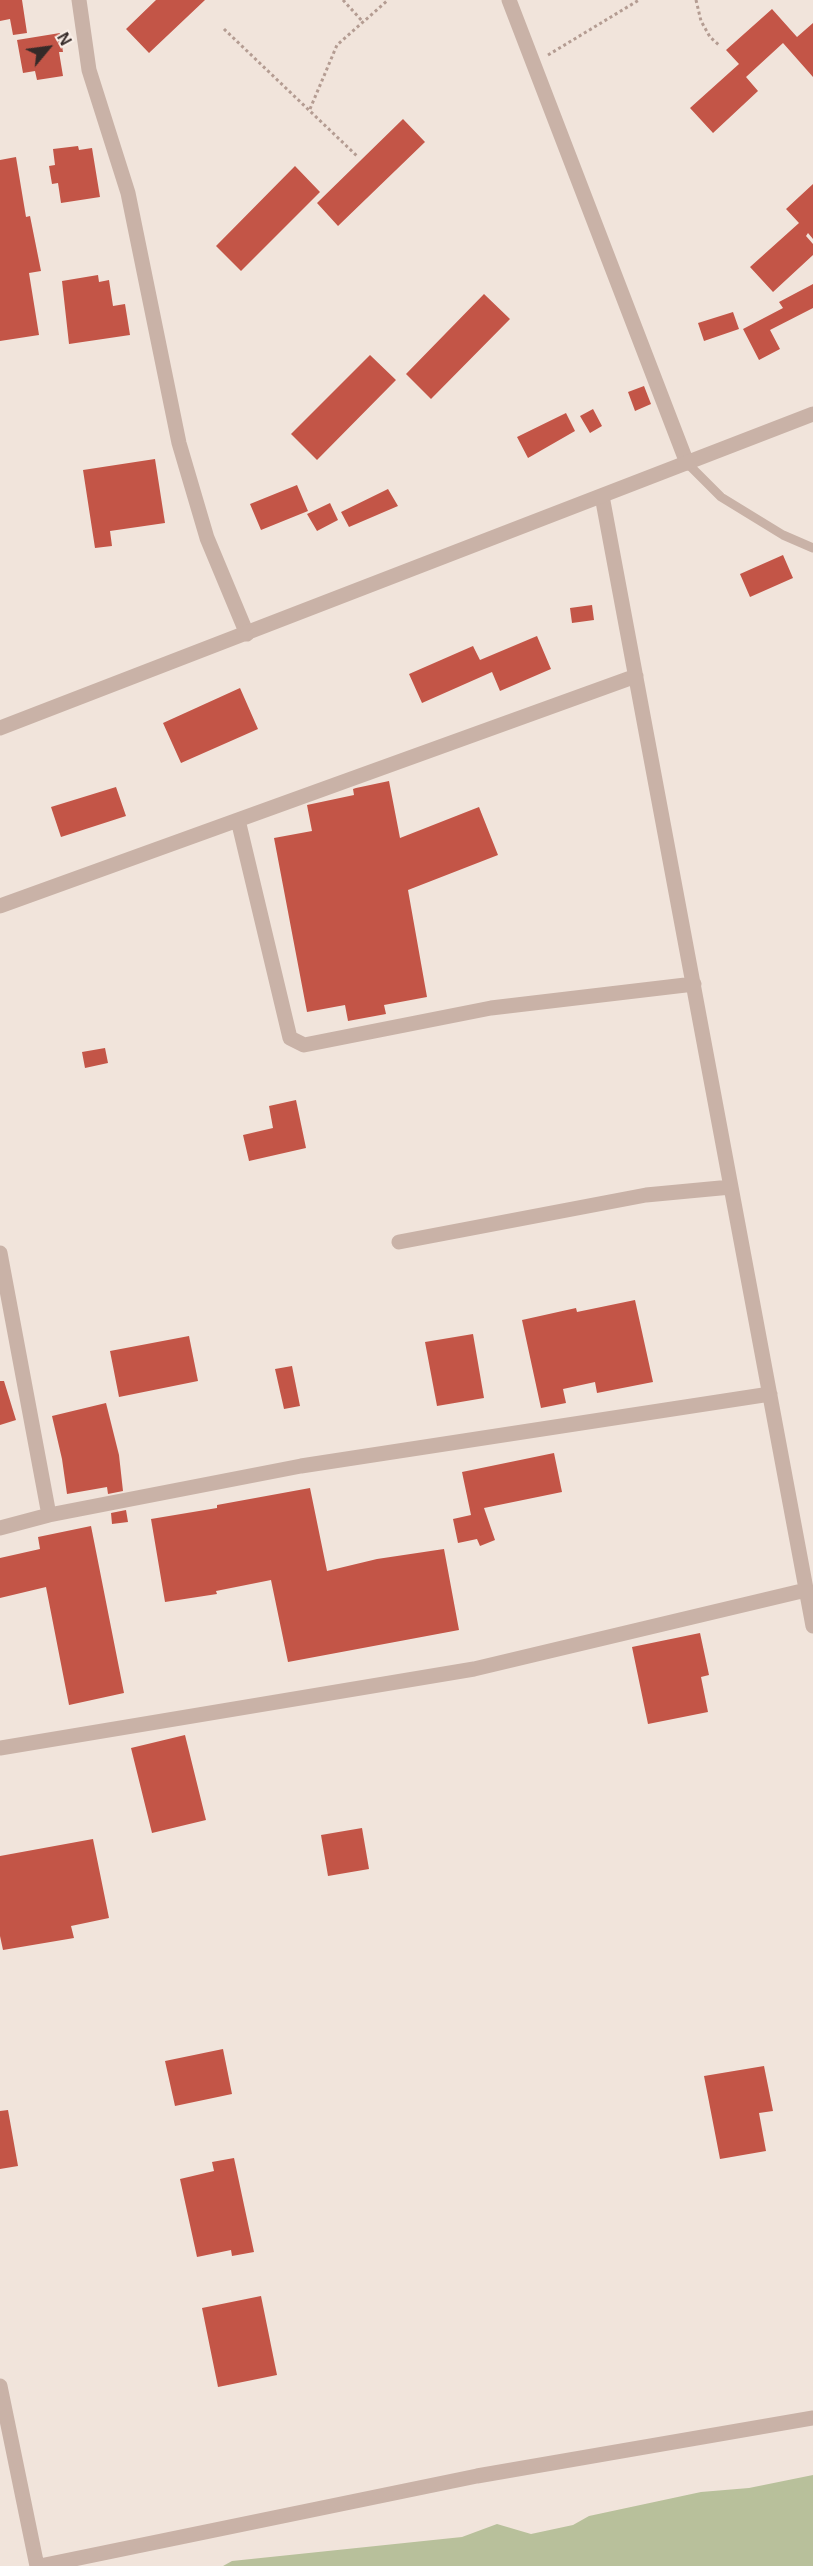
<!DOCTYPE html>
<style>
body{margin:0}
#map{position:relative;width:813px;height:2566px;overflow:hidden;background:#f1e4db;font-family:Arial,sans-serif}
canvas{display:block}
.north{position:absolute;left:18px;top:18px;width:60px;height:60px;-webkit-text-stroke:4px #f9eee7;paint-order:stroke;rotate:61deg;font-size:16px;font-weight:700;line-height:24px;text-align:center;color:#352a28}
.north::after{content:'';display:block;margin:auto;width:21px;height:27px;background:#352a28;clip-path:polygon(50% 0,100% 100%,50% 72%,0 100%)}
</style>
<div id="map">
<canvas width="813" height="2566"></canvas>
<div class="north">N</div>
</div>
<script>
const ctx = document.querySelector('canvas').getContext('2d');
ctx.lineJoin = 'round';
function fillPath(path, color) { ctx.fillStyle = color; ctx.fill(path, 'evenodd'); }
const poly = rows => new Path2D(rows.map(r => 'M' + r).join(''));
function strokePath(path, color, width, dash) { ctx.strokeStyle = color; ctx.lineWidth = width; ctx.lineCap = dash ? 'butt' : 'round'; ctx.setLineDash(dash || []); ctx.stroke(path); }
const green = poly([
 [813,2475,813,2566,223,2566,232,2561,462,2537,497,2524,531,2534,573,2525,589,2516,701,2492,749,2488]
]);
const building = poly([
 [0,0,22,0,27,33,13,35,10,19,0,21],
 [156,0,205,0,149,53,126,29],
 [772,9,797,37,813,23,813,77,783,43,746,77,758,91,713,133,690,108,739,64,726,50],
 [60,33,63,52,59,52,63,76,37,80,35,71,23,73,17,40],
 [403,119,425,142,338,226,317,203],
 [78,146,79,150,92,148,100,197,61,203,58,183,52,184,49,166,55,165,53,149],
 [16,157,26,217,30,216,41,271,29,273,39,335,0,341,0,160],
 [295,166,320,192,241,271,216,246],
 [813,184,813,239,808,233,806,236,813,244,813,255,773,292,750,267,799,223,786,209],
 [98,275,99,282,109,280,113,306,125,304,130,335,69,344,62,281],
 [813,284,813,308,770,330,780,349,759,360,743,329,783,308,779,302],
 [484,294,510,319,431,399,406,374],
 [733,312,739,329,704,341,698,323],
 [370,355,396,380,317,460,291,434],
 [644,386,651,404,635,411,628,392],
 [593,409,602,426,590,433,580,416],
 [566,413,575,431,528,458,517,437],
 [155,459,165,523,110,531,112,546,95,548,83,470],
 [297,485,308,511,261,530,250,504],
 [388,489,398,506,349,527,341,512],
 [330,503,338,520,317,531,307,514],
 [783,555,793,578,750,597,740,574],
 [592,605,594,620,572,623,570,608],
 [537,636,551,669,500,691,492,672,422,703,409,674,473,646,480,660],
 [240,688,258,729,181,763,163,723],
 [389,781,400,838,479,807,498,855,408,890,427,997,384,1005,386,1014,348,1021,345,1005,307,1012,274,838,312,831,307,805,354,795,353,789,356,788],
 [116,787,126,816,61,837,51,807],
 [105,1048,108,1063,85,1068,82,1052],
 [296,1100,306,1148,249,1161,243,1135,273,1128,269,1106],
 [635,1300,653,1382,597,1393,595,1382,563,1389,566,1403,541,1408,522,1320,576,1308,577,1312],
 [473,1334,484,1398,437,1406,425,1342],
 [189,1336,198,1381,119,1397,110,1351],
 [292,1366,300,1406,284,1409,275,1369],
 [0,1381,4,1381,16,1420,0,1425],
 [106,1403,119,1455,123,1491,108,1494,107,1487,67,1494,62,1459,52,1416],
 [554,1453,562,1492,484,1508,495,1540,480,1546,477,1539,458,1543,453,1519,471,1515,462,1472],
 [310,1488,327,1571,377,1559,444,1549,459,1630,288,1662,271,1580,216,1591,217,1594,165,1602,151,1519,217,1508,217,1505],
 [126,1510,128,1522,112,1524,111,1513],
 [91,1526,124,1693,69,1705,46,1587,0,1598,0,1558,40,1549,38,1537],
 [700,1633,709,1675,701,1677,708,1712,648,1724,632,1647],
 [185,1735,206,1820,152,1833,131,1748],
 [362,1828,369,1869,328,1876,321,1835],
 [93,1839,109,1918,71,1926,74,1938,3,1950,0,1936,0,1856],
 [223,2049,232,2094,175,2106,165,2061],
 [764,2066,773,2111,759,2113,766,2151,720,2159,704,2076],
 [8,2110,18,2166,0,2169,0,2111],
 [234,2158,254,2252,232,2256,231,2250,197,2257,180,2179,214,2171,212,2162],
 [261,2296,277,2375,218,2387,202,2308]
]);
const path = poly([
 [343,0,363,22],
 [696,0,701,21,710,37,720,46],
 [224,29,357,156],
 [548,55,639,0],
 [310,109,337,45,388,0]
]);
const service = poly([
 [687,463,721,497,783,535,813,548]
]);
const minor = poly([
 [79,0,89,70,128,193,179,443,207,538,247,634],
 [509,0,687,463],
 [602,496,813,1626],
 [238,820,290,1038,304,1045,491,1008,694,984],
 [0,906,636,676],
 [399,1242,646,1195,731,1187],
 [0,1253,49,1515],
 [0,1528,49,1515,301,1466,770,1394],
 [0,1748,474,1669,806,1590],
 [0,2386,37,2566],
 [40,2566,477,2476,813,2418]
]);
const tertiary = poly([
 [0,728,813,414]
]);
fillPath(green, '#b8c09b');
fillPath(building, '#c35547');
strokePath(path, '#b49c92', 3, [3, 3]);
strokePath(service, '#c9b2a7', 9);
strokePath(minor, '#c9b2a7', 15);
strokePath(tertiary, '#c9b2a7', 15);
</script>
